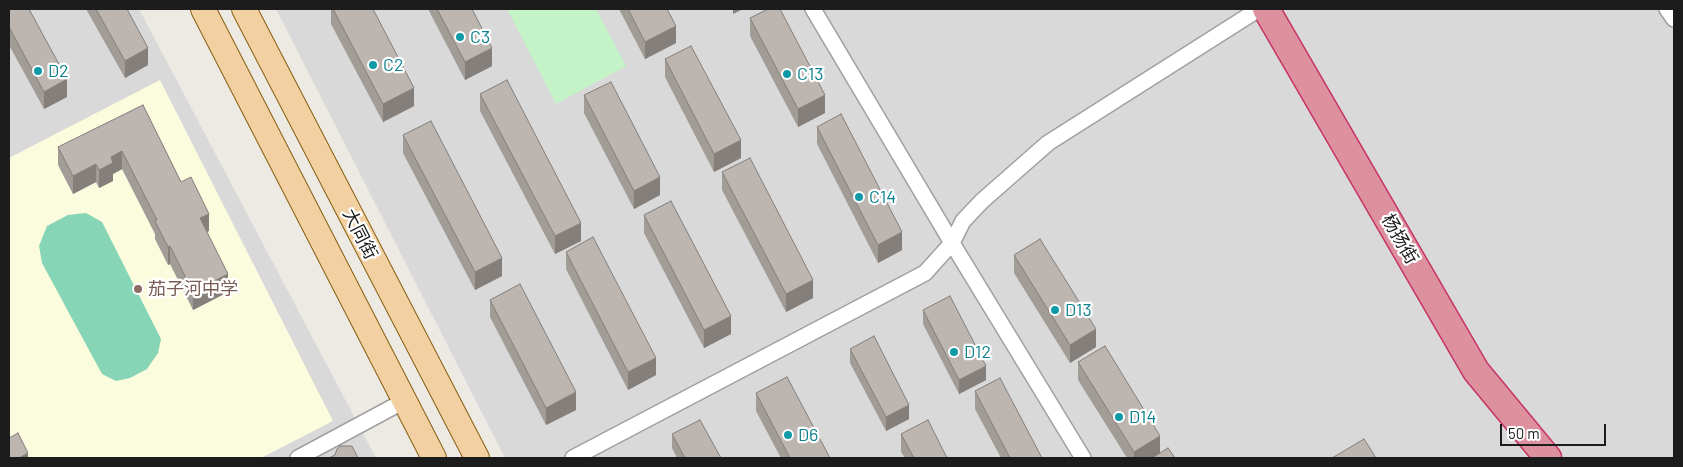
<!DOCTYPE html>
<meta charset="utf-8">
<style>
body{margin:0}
#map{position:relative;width:1683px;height:467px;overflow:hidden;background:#ede9e3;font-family:Barlow,sans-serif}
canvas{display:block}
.frame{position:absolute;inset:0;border:10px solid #1c1c1c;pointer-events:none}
.scale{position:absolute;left:1500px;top:424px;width:106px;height:22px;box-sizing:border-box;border:2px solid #1c1c1c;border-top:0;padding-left:6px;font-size:15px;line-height:18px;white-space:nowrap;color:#1c1c1c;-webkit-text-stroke:4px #fff;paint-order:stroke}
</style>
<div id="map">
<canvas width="1683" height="467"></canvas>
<div class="frame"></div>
<div class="scale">50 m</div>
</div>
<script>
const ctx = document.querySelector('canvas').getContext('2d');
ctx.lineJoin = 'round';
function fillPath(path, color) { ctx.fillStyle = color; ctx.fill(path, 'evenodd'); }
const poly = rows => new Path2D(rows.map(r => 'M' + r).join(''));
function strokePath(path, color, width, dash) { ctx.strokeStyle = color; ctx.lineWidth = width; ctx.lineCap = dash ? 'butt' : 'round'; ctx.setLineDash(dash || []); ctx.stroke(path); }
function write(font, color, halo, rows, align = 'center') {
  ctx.font = font + ' Barlow,"Noto Sans SC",sans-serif'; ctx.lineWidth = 4.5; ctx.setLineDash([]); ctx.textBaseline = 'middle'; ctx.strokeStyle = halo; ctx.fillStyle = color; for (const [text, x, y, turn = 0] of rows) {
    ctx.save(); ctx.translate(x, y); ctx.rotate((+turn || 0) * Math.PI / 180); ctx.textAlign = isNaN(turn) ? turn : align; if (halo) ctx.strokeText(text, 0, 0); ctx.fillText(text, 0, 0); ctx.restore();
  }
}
const residential = poly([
 [9,9,139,9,376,458,9,458],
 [276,9,1674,9,1674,458,505,458]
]);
const education = poly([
 [160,80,333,421,261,458,9,458,9,158]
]);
const park = poly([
 [507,9,596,9,626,66,556,104]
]);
const pitch = poly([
 [86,213,102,222,161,339,158,353,147,369,130,378,116,381,102,374,42,263,39,246,47,226,68,215]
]);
const street = poly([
 [813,9,952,243,1083,458],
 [1667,9,1674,19],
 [298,458,404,401],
 [573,458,925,273,952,243,963,221,982,201,1048,143,1259,9]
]);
const primary = poly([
 [203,9,434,458],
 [244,9,477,458]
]);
const highway = poly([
 [1266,9,1476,371,1548,458]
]);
const wall = poly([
 [9,9,67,97,44,109,9,45],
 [86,9,127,9,148,65,125,78],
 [331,9,373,9,414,106,383,122,331,24],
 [428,9,472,9,492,66,465,80],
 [619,9,667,9,676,43,645,59],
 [750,18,825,113,798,127,750,36],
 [665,59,741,158,714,172,665,77],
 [480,94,581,241,555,254,480,111],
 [584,95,660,195,634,209,584,113],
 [143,105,181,182,209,231,207,232,228,292,193,310,170,264,168,265,155,239,155,234,122,169,113,174,113,181,99,188,96,182,73,194,58,165,58,147],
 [817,127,902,250,878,263,817,144],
 [403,135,502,276,475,290,403,153],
 [722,172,813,298,786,312,722,190],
 [644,215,731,334,704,348,644,233],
 [566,252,656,375,628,390,566,269],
 [1014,255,1096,347,1070,363,1014,273],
 [490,300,576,410,546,425,490,317],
 [923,310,986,380,959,394,923,324],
 [850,349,909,419,886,431,850,363],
 [1078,362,1160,453,1175,458,1127,458,1078,380],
 [975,391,1042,458,1001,458,975,409],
 [756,393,830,458,781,458,756,411],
 [672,434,721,458,677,458,672,448],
 [901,434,947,458,905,458,901,452]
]);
const shadedWall = poly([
 [733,9,743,9,733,14],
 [676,26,676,43,645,59,645,42],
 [148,48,148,65,125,78,125,61],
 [492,48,492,66,465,80,465,62],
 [67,79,67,97,44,109,44,92],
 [414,88,414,106,383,122,383,104],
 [825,95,825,113,798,127,798,109],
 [741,140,741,158,714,172,714,154],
 [122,151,122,169,113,174,113,181,99,188,99,170,111,157],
 [96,164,96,182,73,194,73,176],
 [660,177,660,195,634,209,634,191],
 [209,214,209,231,200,236,200,218],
 [581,223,581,241,555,254,555,236],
 [902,232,902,250,878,263,878,245],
 [170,246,170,264,168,265,168,247],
 [502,258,502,276,475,290,475,272],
 [228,274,228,292,193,310,193,292],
 [813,280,813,298,786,312,786,294],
 [731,316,731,334,704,348,704,330],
 [1096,329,1096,347,1070,363,1070,345],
 [656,358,656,375,628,390,628,372],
 [986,366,986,380,959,394,959,380],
 [576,392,576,410,546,425,546,408],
 [909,405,909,419,886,431,886,417],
 [1160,436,1160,453,1153,458,1134,458,1134,452],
 [28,453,28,458,19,458]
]);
const building = poly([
 [9,9,29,9,67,79,44,92,9,27,9,9],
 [96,9,127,9,148,48,125,61,96,9],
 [333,9,373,9,414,88,383,104,333,9],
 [437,9,472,9,492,48,465,62,437,9],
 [628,9,667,9,676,26,645,42,628,9],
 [768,9,780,9,825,95,798,109,750,18,768,9],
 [691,46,741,140,714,154,665,59,691,46],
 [507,80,581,223,555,236,480,94,507,80],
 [611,82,660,177,634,191,584,95,611,82],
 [143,105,181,182,191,177,209,214,200,218,228,274,193,292,170,246,168,247,155,221,157,220,122,151,111,157,113,163,99,170,96,164,73,176,58,147,143,105],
 [841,114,902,232,878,245,817,127,841,114],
 [431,121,502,258,475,272,403,135,431,121],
 [750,158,813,280,786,294,722,172,750,158],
 [671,201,731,316,704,330,644,215,671,201],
 [593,237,656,358,628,372,566,252,593,237],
 [1040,239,1096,329,1070,345,1014,255,1040,239],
 [520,284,576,392,546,408,490,300,520,284],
 [950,296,986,366,959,380,923,310,950,296],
 [874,336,909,405,886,417,850,349,874,336],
 [1105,346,1160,436,1134,452,1078,362,1105,346],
 [787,377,830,458,790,458,756,393,787,377],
 [1000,378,1042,458,1010,458,975,391,1000,378],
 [700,420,721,458,685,458,672,434,700,420],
 [928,420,947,458,914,458,901,434,928,420],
 [18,433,28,453,19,458,9,458,9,438,18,433],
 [1364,439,1376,458,1332,458,1364,439],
 [340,446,352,446,358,458,329,458,335,455,337,449,340,446],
 [1168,448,1175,458,1152,458,1168,448]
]);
const markers = [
 [460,37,5,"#0f9aa8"],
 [373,65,5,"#0f9aa8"],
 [38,71,5,"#0f9aa8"],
 [787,74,5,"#0f9aa8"],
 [859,197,5,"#0f9aa8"],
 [138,289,5,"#8d6e63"],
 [1055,310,5,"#0f9aa8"],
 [954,352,5,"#0f9aa8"],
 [1119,417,5,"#0f9aa8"],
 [788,435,5,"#0f9aa8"]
];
const cultureNames = [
 ["C3",470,37],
 ["C2",383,65],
 ["D2",48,71],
 ["C13",797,74],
 ["C14",869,197],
 ["D13",1065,310],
 ["D12",964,352],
 ["D14",1129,417],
 ["D6",798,435]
];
const streetNames = [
 ["大同街",360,234,63],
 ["杨扬街",1400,239,60]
];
const educationNames = [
 ["茄子河中学",148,289]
];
fillPath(residential, '#dad9d9');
fillPath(education, '#fbfbdd');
fillPath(park, '#c3f3c7');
fillPath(pitch, '#87d5b7');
strokePath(street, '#a0a0a0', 18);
strokePath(primary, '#865f0e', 26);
strokePath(highway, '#c63466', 29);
strokePath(street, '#fff', 15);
strokePath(primary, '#f2d0a2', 24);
strokePath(highway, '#dd919f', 26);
fillPath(wall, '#a29c97');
fillPath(shadedWall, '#847f7b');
fillPath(building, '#bcb5b0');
strokePath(building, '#847f7b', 1);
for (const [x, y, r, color] of markers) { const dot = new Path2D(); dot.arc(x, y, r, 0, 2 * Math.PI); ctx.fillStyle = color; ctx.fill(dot); strokePath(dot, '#fff', 2); }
write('18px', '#0d838f', '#fff', cultureNames, 'left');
write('18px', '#1c1c1c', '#fff', streetNames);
write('18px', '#785e54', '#fff', educationNames, 'left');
</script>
